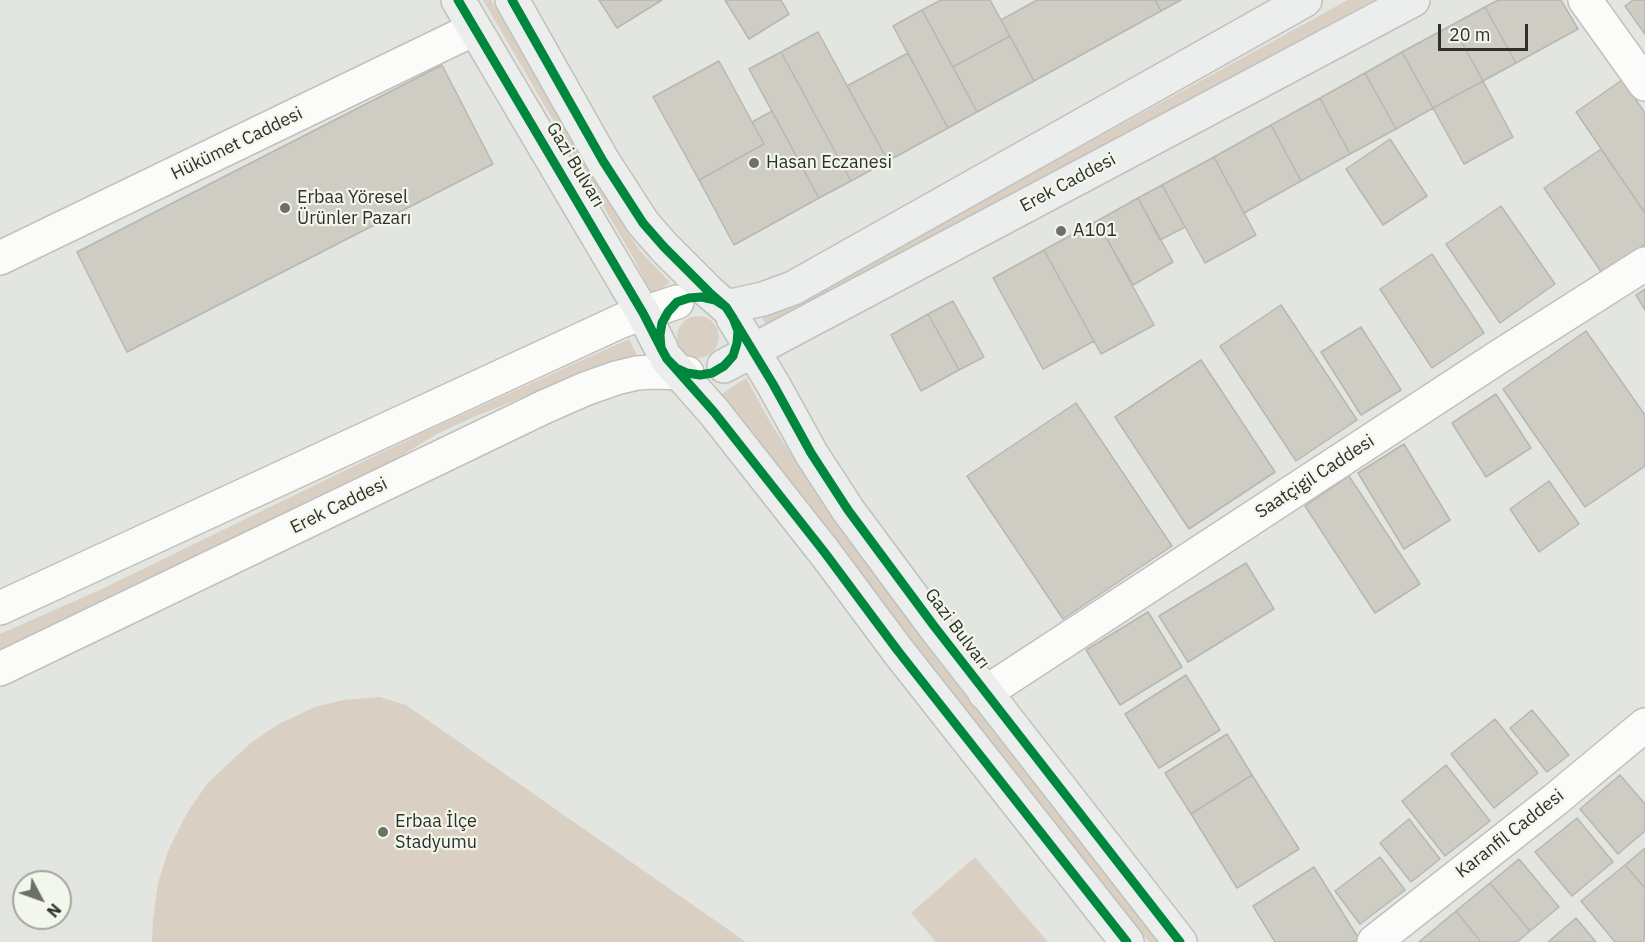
<!DOCTYPE html>
<meta charset="utf-8">
<style>
body{margin:0}
#map{position:relative;width:1645px;height:942px;overflow:hidden;background:#e3e5e0;font-family:"IBM Plex Sans",sans-serif}
canvas{display:block}
.north{position:absolute;left:12px;top:870px;width:60px;height:60px;box-sizing:border-box;background:#f2f6eb;border:2px solid #a4a79e;border-radius:50%;rotate:131deg;font-size:16px;font-weight:700;line-height:24px;text-align:center;color:#2e302b}
.north::after{content:'';display:block;margin:auto;width:21px;height:27px;background:#6d6f6a;clip-path:polygon(50% 0,100% 100%,50% 72%,0 100%)}
.scale{position:absolute;left:1438px;top:24px;width:90px;height:27px;box-sizing:border-box;border:3px solid #2e302b;border-top:0;padding-left:8px;font-size:18px;line-height:21px;white-space:nowrap;color:#2e302b;-webkit-text-stroke:4px #f2f6eb;paint-order:stroke}
</style>
<div id="map">
<canvas width="1645" height="942"></canvas>
<div class="north">N</div>
<div class="scale">20 m</div>
</div>
<script>
const ctx = document.querySelector('canvas').getContext('2d');
ctx.lineJoin = 'round';
function fillPath(path, color) { ctx.fillStyle = color; ctx.fill(path, 'evenodd'); }
const poly = rows => new Path2D(rows.map(r => 'M' + r).join(''));
function strokePath(path, color, width, dash) { ctx.strokeStyle = color; ctx.lineWidth = width; ctx.lineCap = dash ? 'butt' : 'round'; ctx.setLineDash(dash || []); ctx.stroke(path); }
function write(font, color, halo, rows, align = 'center') {
  ctx.font = font + ' "IBM Plex Sans",sans-serif'; ctx.lineWidth = 4.5; ctx.setLineDash([]); ctx.textBaseline = 'middle'; ctx.strokeStyle = halo; ctx.fillStyle = color; for (const [text, x, y, turn = 0] of rows) {
    ctx.save(); ctx.translate(x, y); ctx.rotate((+turn || 0) * Math.PI / 180); ctx.textAlign = isNaN(turn) ? turn : align; if (halo) ctx.strokeText(text, 0, 0); ctx.fillText(text, 0, 0); ctx.restore();
  }
}
const green = poly([
 [483,0,491,0,631,238,641,252,670,282,653,296,633,257],
 [1348,0,1374,0,797,313,769,331,761,315,774,312,793,305],
 '677 337a21 21 0 1 1 42 0a21 21 0 1 1-42 0Z',
 [629,339,639,359,608,363,469,419,437,434,381,468,75,617,0,650,0,634,102,589,422,433],
 [746,378,770,422,842,532,941,664,1160,942,1149,942,934,672,767,451,722,394],
 [380,697,406,705,746,942,152,942,153,919,158,883,168,851,187,813,207,784,232,760,252,742,279,724,315,707,344,700],
 [975,857,1048,942,936,942,911,913]
]);
const building = poly([
 [599,0,662,0,617,28,599,0],
 [725,0,781,0,789,14,749,39,725,0],
 [941,0,990,0,1010,36,953,67,922,10,941,0],
 [1037,0,1155,0,1161,11,1034,81,1001,20,1037,0],
 [1155,0,1181,0,1161,11,1155,0],
 [1498,0,1561,0,1578,29,1516,63,1485,7,1498,0],
 [1633,0,1645,0,1645,34,1625,6,1633,0],
 [1485,7,1516,63,1483,81,1452,25,1485,7],
 [922,10,977,112,948,128,893,26,922,10],
 [1452,25,1483,81,1433,108,1402,52,1452,25],
 [818,32,888,161,851,181,781,52,818,32],
 [1010,36,1034,81,977,112,953,67,1010,36],
 [781,52,851,181,819,198,749,69,781,52],
 [1402,52,1433,108,1396,129,1365,73,1402,52],
 [908,53,948,128,888,161,847,86,908,53],
 [719,61,764,144,699,180,653,97,719,61],
 [442,65,493,164,127,352,77,252,442,65],
 [1365,73,1396,129,1350,154,1320,98,1365,73],
 [1622,80,1645,113,1645,213,1576,112,1622,80],
 [1483,81,1513,137,1464,164,1433,108,1483,81],
 [1320,98,1350,154,1301,181,1271,125,1320,98],
 [772,111,819,198,734,245,699,180,764,144,752,122,772,111],
 [1271,125,1301,181,1244,213,1214,157,1271,125],
 [1390,139,1427,196,1383,225,1346,169,1390,139],
 [1601,149,1645,213,1645,244,1602,273,1544,188,1601,149],
 [1214,157,1256,235,1205,263,1162,185,1214,157],
 [1162,185,1185,227,1160,240,1138,198,1162,185],
 [1138,198,1173,262,1133,285,1097,221,1138,198],
 [1501,206,1555,284,1500,323,1446,244,1501,206],
 [1097,221,1154,325,1101,354,1044,250,1097,221],
 [1044,250,1094,341,1043,369,993,278,1044,250],
 [1432,254,1484,333,1432,368,1380,289,1432,254],
 [1645,289,1645,310,1636,295,1645,289],
 [953,301,984,357,959,370,928,314,953,301],
 [1281,305,1357,420,1296,461,1220,346,1281,305],
 [928,314,959,370,921,391,891,335,928,314],
 [1361,327,1401,390,1361,415,1321,352,1361,327],
 [1586,331,1645,415,1645,466,1585,507,1503,389,1586,331],
 [1201,360,1275,472,1189,529,1115,417,1201,360],
 [1496,394,1531,448,1486,477,1452,423,1496,394],
 [1076,403,1172,546,1063,619,967,476,1076,403],
 [1404,444,1450,520,1404,549,1358,473,1404,444],
 [1349,476,1420,584,1375,613,1305,506,1349,476],
 [1549,481,1579,524,1539,552,1510,509,1549,481],
 [1246,563,1274,609,1188,662,1159,616,1246,563],
 [1148,612,1182,667,1120,705,1086,650,1148,612],
 [1186,675,1220,730,1159,768,1125,714,1186,675],
 [1532,710,1569,755,1547,772,1510,728,1532,710],
 [1495,719,1538,773,1494,808,1451,754,1495,719],
 [1227,734,1252,775,1191,814,1165,773,1227,734],
 [1446,765,1490,821,1445,856,1402,801,1446,765],
 [1252,775,1299,849,1237,888,1191,814,1252,775],
 [1620,775,1645,804,1645,831,1618,854,1580,809,1620,775],
 [1577,818,1613,862,1572,896,1535,852,1577,818],
 [1409,819,1440,859,1411,882,1380,843,1409,819],
 [1645,848,1645,888,1625,865,1645,848],
 [1380,857,1405,890,1360,924,1335,891,1380,857],
 [1519,859,1559,907,1530,931,1490,883,1519,859],
 [1625,865,1645,888,1644,942,1615,942,1581,901,1625,865],
 [1314,867,1359,939,1353,942,1275,942,1253,906,1314,867],
 [1490,883,1530,931,1517,942,1481,942,1456,911,1490,883],
 [1456,911,1481,942,1419,942,1456,911],
 [1576,918,1596,942,1548,942,1576,918]
]);
const tertiary = poly([
 [1585,0,1645,84],
 [0,258,474,29],
 [0,608,621,321,677,302],
 [0,669,544,407,585,389,616,378,637,373,653,372,687,373],
 [985,693,1500,356,1645,264],
 [1374,942,1556,799,1645,725]
]);
const secondary = poly([
 [458,0,643,313,661,348],
 [512,0,603,161,643,223,664,247,709,292,726,307,763,299,793,288,1305,0],
 [733,318,773,384,811,453,848,510,934,626,1180,942],
 [667,359,714,412,825,553,898,651,1127,942],
 [724,366,1413,0]
]);
const cycleway = poly([
 [458,0,643,313,661,348],
 [512,0,603,161,643,223,664,247,709,292,726,307],
 [702,297,715,300,726,307,733,318,738,331,737,343,733,356,724,366,712,373,700,375,687,373,676,368,667,359,661,348,660,335,662,323,668,312,677,302,689,298,702,297],
 [733,318,773,384,811,453,848,510,934,626,1180,942],
 [667,359,714,412,825,553,898,651,1127,942]
]);
const markers = [
 [754,163,6,"#6d6f6a"],
 [285,208,6,"#6d6f6a"],
 [1061,231,6,"#6d6f6a"],
 [383,832,6,"#6d6f6a"]
];
const streetNames = [
 ["Hükümet Caddesi",237,144,-26],
 ["Gazi Bulvarı",575,165,59],
 ["Erek Caddesi",1068,183,-28],
 ["Saatçigil Caddesi",1315,477,-33],
 ["Erek Caddesi",339,506,-26],
 ["Gazi Bulvarı",957,629,53],
 ["Karanfil Caddesi",1510,834,-38]
];
const poiNames = [
 ["Hasan Eczanesi",766,163],
 ["Erbaa Yöresel",297,198],
 ["Ürünler Pazarı",297,219],
 ["A101",1073,231],
 ["Erbaa İlçe",395,822],
 ["Stadyumu",395,843]
];
fillPath(green, '#dacfc3');
fillPath(building, '#cfcdc3');
strokePath(building, '#b6b7b2', 1.5);
strokePath(tertiary, '#c0c1bd', 36);
strokePath(secondary, '#c0c1bd', 36);
strokePath(tertiary, '#fbfbfa', 33);
strokePath(secondary, '#ebeeec', 33);
strokePath(cycleway, '#00873e', 9);
for (const [x, y, r, color] of markers) { const dot = new Path2D(); dot.arc(x, y, r, 0, 2 * Math.PI); ctx.fillStyle = color; ctx.fill(dot); strokePath(dot, '#f2f6eb', 2); }
write('18px', '#2e302b', '#f2f6eb', streetNames);
write('18px', '#2e302b', '#f2f6eb', poiNames, 'left');
</script>
